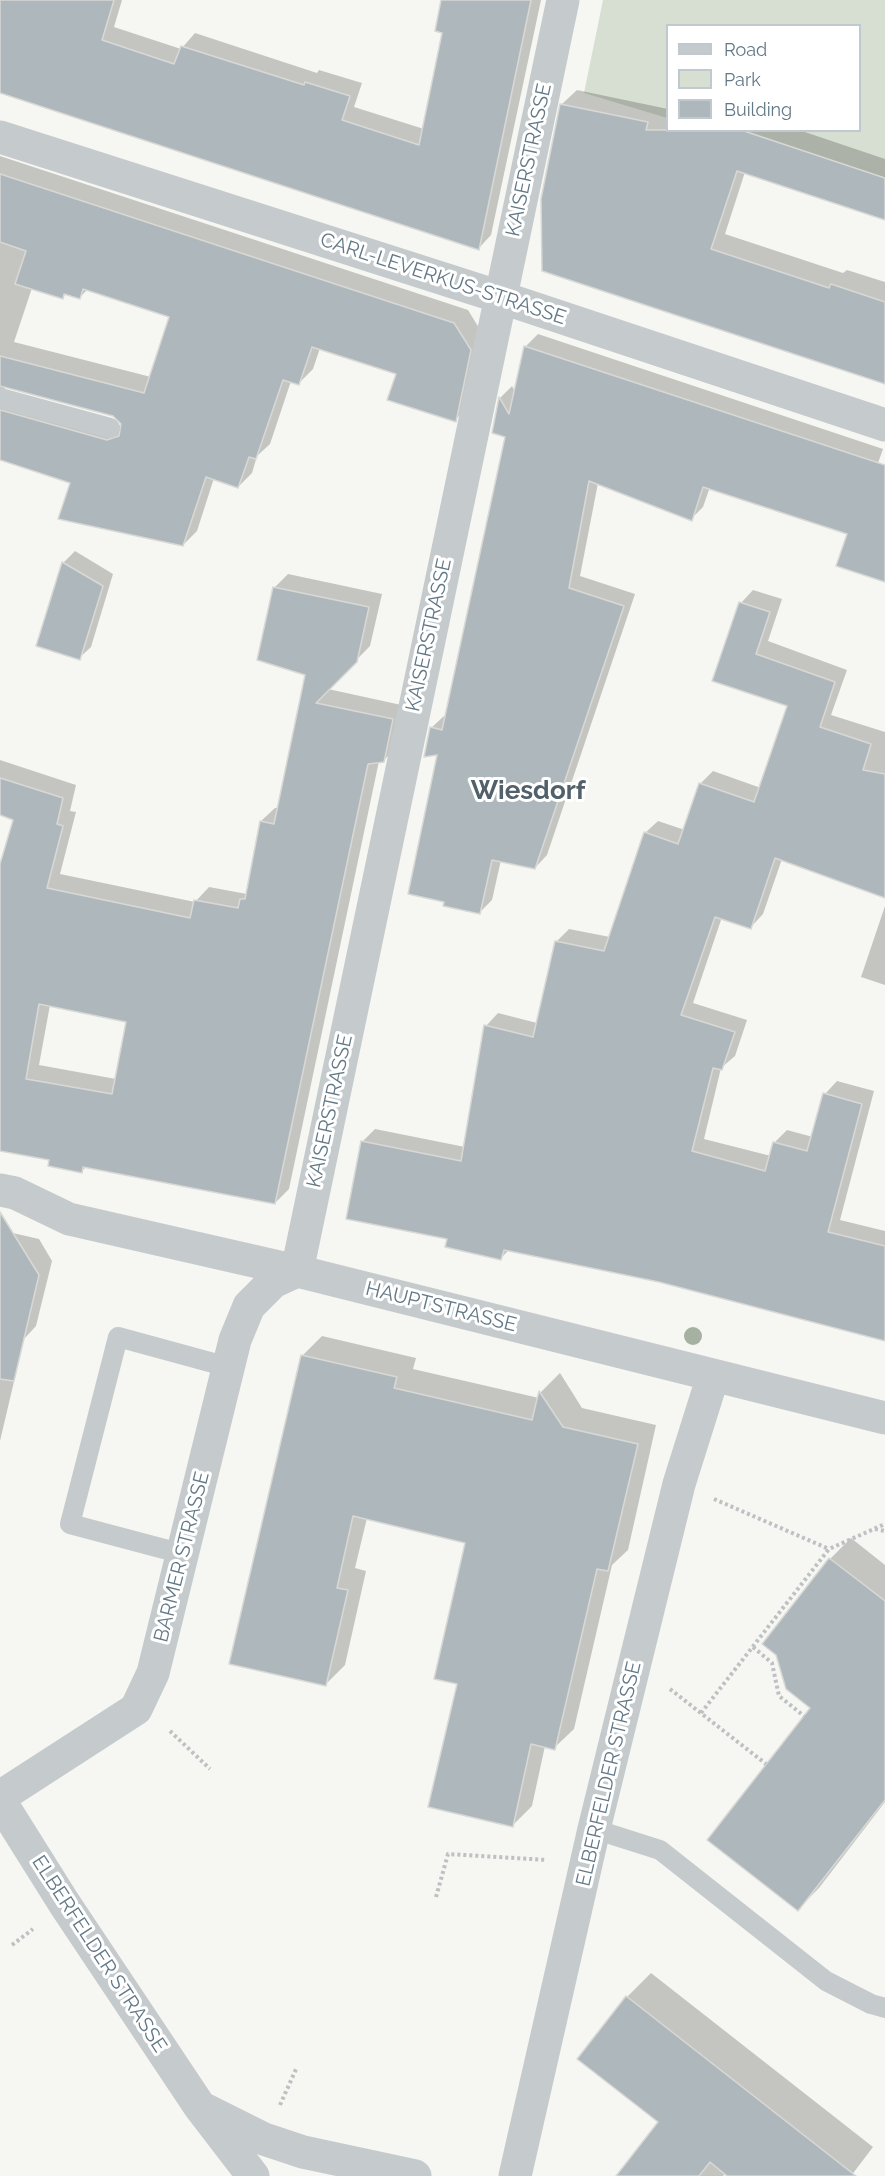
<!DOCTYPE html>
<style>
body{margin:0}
#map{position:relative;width:885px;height:2176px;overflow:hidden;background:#f6f6f2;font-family:Raleway,sans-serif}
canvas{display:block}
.legend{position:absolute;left:666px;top:24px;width:195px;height:108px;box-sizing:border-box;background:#fff;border:2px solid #c0c9cf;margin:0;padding:8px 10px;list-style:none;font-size:18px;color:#627886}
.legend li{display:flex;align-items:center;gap:12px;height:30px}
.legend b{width:30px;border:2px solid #c0c9cf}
</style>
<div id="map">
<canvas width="885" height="2176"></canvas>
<ul class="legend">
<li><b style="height:8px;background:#c5cacc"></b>Road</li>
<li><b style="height:16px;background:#d7dfd3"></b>Park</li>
<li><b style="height:16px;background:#aeb7bc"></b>Building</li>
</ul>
</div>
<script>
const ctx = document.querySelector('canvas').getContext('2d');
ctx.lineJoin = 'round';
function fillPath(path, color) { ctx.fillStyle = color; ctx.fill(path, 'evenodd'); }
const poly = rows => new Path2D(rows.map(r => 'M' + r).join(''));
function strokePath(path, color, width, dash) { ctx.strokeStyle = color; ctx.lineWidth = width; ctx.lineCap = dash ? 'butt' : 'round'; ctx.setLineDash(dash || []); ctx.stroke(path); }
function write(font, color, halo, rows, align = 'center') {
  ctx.font = font + ' Raleway,sans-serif'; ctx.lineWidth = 6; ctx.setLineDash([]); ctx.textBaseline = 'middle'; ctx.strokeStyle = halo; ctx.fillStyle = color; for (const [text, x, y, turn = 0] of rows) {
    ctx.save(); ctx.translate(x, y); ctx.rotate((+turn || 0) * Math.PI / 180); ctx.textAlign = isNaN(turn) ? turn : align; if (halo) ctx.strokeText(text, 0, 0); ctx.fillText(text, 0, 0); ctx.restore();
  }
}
const green = poly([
 [603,0,885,0,885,183,709,131,860,130,860,26,668,26,667,118,584,93]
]);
const shadow = poly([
 [0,0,122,0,114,27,181,49,195,33,317,73,319,70,362,83,354,107,424,129,444,32,443,0,541,0,491,235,478,249,0,91],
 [577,90,668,109,668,130,799,130,885,159,885,219,745,172,725,234,843,273,847,270,885,282,885,383,544,270,562,104],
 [0,156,468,310,484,336,469,406,455,420,398,373,320,348,313,369,299,383,291,381,270,444,257,456,252,473,238,487,214,478,197,531,183,545,72,482,0,459],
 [32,288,62,298,67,293,79,298,88,289,171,317,151,377,14,342],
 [2,385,114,415,126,427,11,396],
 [538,334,883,449,872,480,885,484,885,580,849,533,710,487,703,507,691,519,598,483,580,576,635,594,547,855,535,868,501,860,492,900,480,912,431,728,444,716,446,716,506,436,493,432,500,398,512,386,516,393,525,347],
 [75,551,113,574,91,647,79,658,38,645,64,562],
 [288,574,382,594,370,646,328,689,406,706,398,746,384,760,379,761,289,1189,275,1203,87,1166,82,1171,51,1159,0,1149,0,866,15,819,0,814,0,760,76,785,70,811,76,812,60,874,195,902,209,887,247,894,261,821,275,808,279,808,307,674,274,588],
 [50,1005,128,1021,116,1079,39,1065],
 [753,590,782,599,768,641,847,670,831,715,885,732,885,897,782,859,763,914,751,927,722,917,693,1003,747,1020,735,1056,721,1068,704,1139,771,1156,774,1143,787,1130,813,1137,825,1094,837,1081,874,1091,840,1220,885,1231,885,1340,660,1280,510,1249,501,1258,449,1237,362,1142,375,1129,465,1147,486,1026,498,1013,537,1023,556,942,569,929,610,937,645,833,658,821,685,830,700,784,713,771,761,788,789,705,714,681,741,603],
 [885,906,885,985,861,977],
 [0,1230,39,1239,52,1261,36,1326,24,1339,0,1441],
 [322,1336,416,1358,413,1369,539,1398,541,1392,560,1373,582,1408,656,1425,628,1550,612,1565,574,1729,554,1748,545,1746,532,1806,513,1825,459,1683,467,1542,367,1518,355,1568,366,1571,345,1665,325,1685,302,1356],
 [851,1538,885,1565,885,1802,819,1888,798,1909,812,1708,830,1559],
 [651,1973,873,2147,851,2176,730,2176,726,2173,723,2176,618,2176,660,2121,627,1997]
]);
const building = poly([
 [0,0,114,0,102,40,174,64,181,46,304,85,305,82,350,96,342,120,419,145,442,33,435,31,441,0,531,0,479,250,0,93,0,0],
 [560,104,648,122,646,130,741,130,885,178,885,220,737,171,711,249,829,288,831,284,885,302,885,384,542,271,541,199,560,104],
 [0,174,454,323,471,350,456,422,387,400,396,374,312,347,299,385,283,380,256,459,249,457,238,488,206,477,183,546,58,519,70,483,0,460,0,410,107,440,119,436,121,424,113,416,0,386,0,356,144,393,169,317,83,289,80,299,64,294,63,299,15,284,26,251,0,242,0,174],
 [524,346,885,465,885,582,836,566,847,534,703,487,692,521,589,481,569,588,624,606,535,869,492,860,480,914,443,906,444,902,408,894,437,755,424,757,430,727,442,730,505,437,492,433,499,397,509,414,524,346],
 [62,562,103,586,80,660,36,646,62,562],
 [273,587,369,607,357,662,316,703,393,719,384,762,368,764,275,1204,83,1167,82,1173,48,1166,49,1160,0,1151,0,864,13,820,0,815,0,778,63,798,57,824,63,826,47,888,190,918,194,900,238,908,240,899,245,899,260,821,274,824,305,675,257,660,273,587],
 [39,1004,126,1022,112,1094,26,1079,39,1004],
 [739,602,770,612,756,654,835,682,820,727,871,744,863,770,885,774,885,898,775,858,751,929,715,917,681,1015,735,1032,722,1070,713,1068,692,1151,765,1171,773,1142,807,1151,823,1093,862,1104,828,1232,885,1246,885,1341,659,1282,504,1250,501,1260,445,1247,447,1239,346,1219,361,1141,461,1161,484,1025,533,1037,555,941,604,951,644,832,678,844,699,783,754,802,787,706,712,681,739,602],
 [0,1212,39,1275,14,1381,0,1379,0,1212],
 [301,1355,397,1377,394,1388,532,1420,539,1391,563,1427,638,1444,608,1571,597,1569,555,1750,531,1744,513,1827,428,1807,457,1684,434,1679,465,1543,353,1516,337,1588,348,1590,326,1686,229,1664,301,1355],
 [829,1558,885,1601,885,1800,798,1911,707,1840,810,1708,786,1689,776,1655,762,1644,829,1558],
 [626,1996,856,2176,727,2176,710,2162,699,2176,616,2176,658,2122,577,2059,626,1996]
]);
const path = poly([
 [714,1499,829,1549],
 [875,1529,885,1531],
 [753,1647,772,1663,779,1696,804,1716],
 [670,1689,766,1764],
 [701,1713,829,1549,885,1524],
 [170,1731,210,1769],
 [436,1897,448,1854,547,1860],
 [12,1945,33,1929],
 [280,2105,297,2067]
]);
const lane = poly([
 [0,398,110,428],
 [183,1554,70,1524,118,1337,228,1367],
 [594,1829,660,1850,826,1981,871,2004,885,2008]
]);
const street = poly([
 [0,137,500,297,885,425],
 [0,1190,15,1193,69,1219,297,1271,885,1418],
 [297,1271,563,0],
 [0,1797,136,1709,153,1673,235,1340,249,1306,273,1282,297,1271],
 [0,1801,64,1903,200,2107,253,2176],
 [204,2109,264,2139,303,2152,415,2176],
 [515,2176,594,1829,679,1484,713,1376]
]);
const trees = [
 [693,1336]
];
const streetNames = [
 ["KAISERSTRASSE",529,160,-78],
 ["CARL-LEVERKUS-STRASSE",443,279,18],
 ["KAISERSTRASSE",429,635,-78],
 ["KAISERSTRASSE",330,1111,-78],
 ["HAUPTSTRASSE",441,1307,14],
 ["BARMER STRASSE",182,1557,-76],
 ["ELBERFELDER STRASSE",609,1774,-77],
 ["ELBERFELDER STRASSE",99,1954,57]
];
const districtNames = [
 ["Wiesdorf",528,791]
];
fillPath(green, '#d7dfd3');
fillPath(shadow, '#0003');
fillPath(building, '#aeb7bc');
strokePath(building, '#d8d8d5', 1.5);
strokePath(path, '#bec1c3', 4, [3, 3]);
strokePath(lane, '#c5cacc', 20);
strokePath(street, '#c5cacc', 33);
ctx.fillStyle = '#a6b1a1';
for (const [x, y] of trees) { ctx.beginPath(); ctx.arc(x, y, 9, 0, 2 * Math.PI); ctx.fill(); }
write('20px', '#627886', '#fff', streetNames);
write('bold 26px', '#51606b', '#fff', districtNames);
</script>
